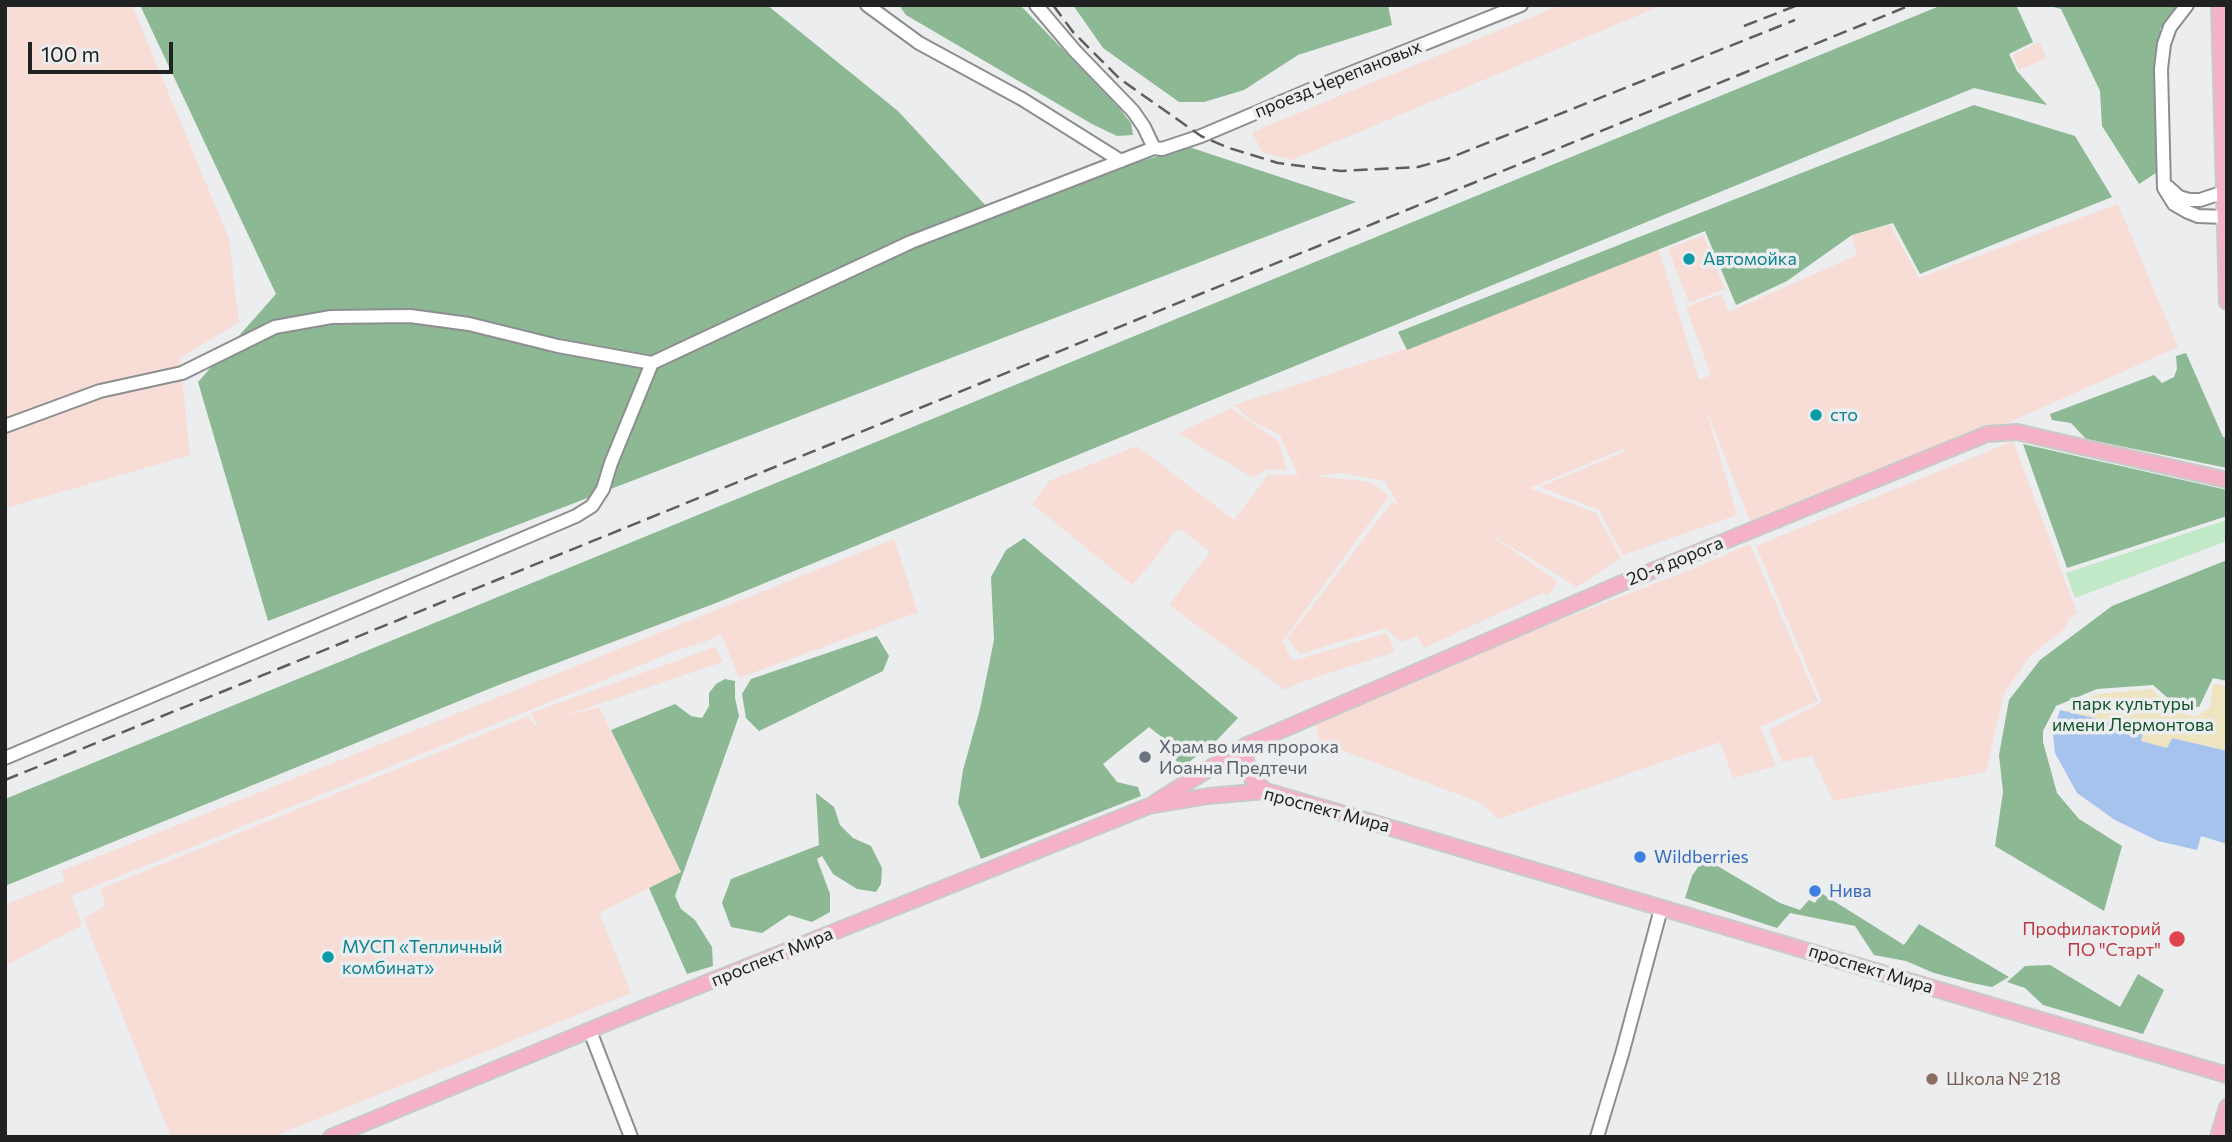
<!DOCTYPE html>
<meta charset="utf-8">
<style>
body{margin:0}
#map{position:relative;width:2232px;height:1142px;overflow:hidden;background:#ecedef;font-family:Commissioner,sans-serif}
canvas{display:block}
.frame{position:absolute;inset:0;border:7px solid #202121;pointer-events:none}
.scale{position:absolute;left:28px;top:42px;width:145px;height:32px;box-sizing:border-box;border:4px solid #202121;border-top:0;padding-left:9px;font-size:21px;line-height:24px;white-space:nowrap;color:#202121;-webkit-text-stroke:5px #ecedef;paint-order:stroke}
</style>
<div id="map">
<canvas width="2232" height="1142"></canvas>
<div class="frame"></div>
<div class="scale">100 m</div>
</div>
<script>
const ctx = document.querySelector('canvas').getContext('2d');
ctx.lineJoin = 'round';
function fillPath(path, color) { ctx.fillStyle = color; ctx.fill(path, 'evenodd'); }
const poly = rows => new Path2D(rows.map(r => 'M' + r).join(''));
function strokePath(path, color, width, dash) { ctx.strokeStyle = color; ctx.lineWidth = width; ctx.lineCap = dash ? 'butt' : 'round'; ctx.setLineDash(dash || []); ctx.stroke(path); }
function write(font, color, halo, rows, align = 'center') {
  ctx.font = font + ' Commissioner,sans-serif'; ctx.lineWidth = 7; ctx.setLineDash([]); ctx.textBaseline = 'middle'; ctx.strokeStyle = halo; ctx.fillStyle = color; for (const [text, x, y, turn = 0] of rows) {
    ctx.save(); ctx.translate(x, y); ctx.rotate((+turn || 0) * Math.PI / 180); ctx.textAlign = isNaN(turn) ? turn : align; if (halo) ctx.strokeText(text, 0, 0); ctx.fillText(text, 0, 0); ctx.restore();
  }
}
const industrial = poly([
 [5,5,132,5,229,239,239,322,180,358,190,455,5,508],
 [1561,5,1663,5,1292,160,1262,152,1252,132],
 [2040,42,2046,59,2019,70,2013,55],
 [2118,204,2178,347,1994,429,1751,524,1705,406,1737,515,1623,555,1599,510,1540,487,1625,451,1625,448,1530,488,1596,513,1621,558,1577,587,1482,529,1558,582,1548,595,1543,593,1424,648,1417,636,1401,642,1385,628,1300,654,1287,639,1392,502,1398,505,1385,481,1341,473,1316,476,1371,482,1389,496,1282,642,1293,661,1387,633,1395,652,1301,682,1285,690,1169,605,1210,552,1181,529,1174,532,1155,559,1132,585,1032,504,1049,481,1137,446,1234,520,1268,475,1298,475,1280,435,1253,422,1234,405,1425,343,1658,247,1699,380,1711,375,1686,307,1721,294,1729,312,1857,255,1852,235,1890,225,1919,278],
 [1703,235,1725,289,1689,303,1668,249],
 [1231,408,1279,442,1286,469,1265,470,1253,478,1178,433],
 [2013,441,2077,613,2070,618,2065,628,2029,657,2004,693,1986,772,1833,801,1812,756,1782,762,1769,730,1822,702,1756,546],
 [894,539,918,612,739,678,721,634,705,642,683,648,71,896,82,925,5,966,5,905,65,881,62,871],
 [1750,544,1818,701,1760,727,1776,766,1733,778,1720,742,1498,819,1481,803,1320,742,1315,723,1433,669,1695,568],
 [715,647,723,662,560,717,599,707,681,872,599,913,631,993,273,1137,171,1137,84,919,106,905,100,889,528,716,534,725,537,725,531,713]
]);
const green = poly([
 [2227,520,2227,541,2075,598,2066,573]
]);
const forest = poly([
 [140,5,767,5,898,111,987,207,1189,147,1356,202,268,621,198,382,276,294],
 [899,5,1020,5,1120,109,1131,123,1133,135,1117,136,1092,124,906,15],
 [1073,5,1388,5,1392,25,1298,55,1244,90,1204,102,1179,102,1103,48],
 [1942,5,2016,5,2033,42,2009,54,2017,71,2047,105,1974,88,716,603,496,686,5,886,5,799],
 [2046,5,2181,5,2160,29,2157,99,2159,171,2139,184,2102,126,2100,91,2061,9],
 [1974,105,2075,136,2112,197,1920,274,1893,223,1852,235,1787,281,1736,305,1705,231,1407,350,1398,332],
 [2186,353,2223,437,2227,438,2227,468,2086,439,2071,423,2052,420,2050,414,2154,375,2162,383,2174,377,2177,369,2176,356],
 [2023,444,2227,490,2227,516,2067,568],
 [1024,538,1238,718,1216,741,1180,769,1168,742,1149,727,1103,764,1117,782,1138,787,1141,796,981,859,958,803,963,770,980,709,994,640,991,577,1006,550],
 [2227,560,2227,681,2213,678,2199,707,2178,707,2153,685,2097,689,2056,706,2043,731,2043,742,2057,793,2079,819,2122,846,2104,911,1995,846,2003,792,1999,755,2009,700,2040,660,2112,606],
 [877,636,889,656,883,671,759,731,746,718,742,694,751,679],
 [725,679,735,681,735,698,739,716,675,896,681,909,695,920,712,947,713,966,687,974,649,888,681,872,611,730,675,704,691,716,702,718,709,706,709,693,716,684],
 [816,793,834,807,840,825,853,838,871,846,882,868,881,884,876,892,857,889,833,874,822,856,817,859,830,894,830,912,812,922,789,915,762,933,731,927,722,903,731,879,819,845],
 [1704,858,1780,903,1800,910,1809,900,1815,903,1821,893,1904,945,1919,924,2009,977,1992,987,1972,983,1934,973,1906,961,1874,955,1855,926,1790,913,1777,928,1685,898,1692,876],
 [2050,965,2120,1007,2138,974,2164,990,2143,1034,2043,1005,2025,988,2007,982,2025,966]
]);
const sand = poly([
 [2213,684,2227,686,2227,751,2172,738,2167,748,2140,741,2143,731,2065,711,2097,694,2152,689,2174,711,2195,717,2210,708]
]);
const water = poly([
 [2060,710,2144,730,2141,741,2167,748,2172,738,2227,751,2227,844,2201,836,2197,850,2158,841,2115,820,2077,793,2055,753,2053,734]
]);
const minor = poly([
 [867,5,919,43,1022,99,1121,161],
 [1036,5,1075,51,1133,111,1144,127,1154,148],
 [2187,5,2170,27,2164,44,2161,69,2164,188,2174,204,2188,212,2198,216,2225,217],
 [2168,187,2179,197,2189,200,2200,200,2224,192],
 [5,426,100,391,182,373,275,327,331,317,410,316,469,324,558,346,652,363],
 [5,758,576,516,592,506,603,489,611,463,652,363,911,242,1154,148,1162,149,1201,136,1331,81,1521,5],
 [590,1031,631,1137],
 [1597,1137,1622,1054,1661,909]
]);
const major = poly([
 [2219,5,2227,302],
 [1247,745,1246,760,1252,779,1266,791],
 [1156,802,1247,745,1615,586,1987,434,2017,432,2227,480],
 [331,1137,641,1009,1149,806,1208,796,1266,791,2227,1075],
 [2218,1137,2227,1107]
]);
const rail = poly([
 [1053,5,1073,32,1120,79,1201,136,1229,148,1278,163,1341,171,1418,167,1447,159,1795,20],
 [1744,26,1798,5],
 [5,780,1911,5]
]);
const markers = [
 [1689,259,7,"#0f9aa8"],
 [1816,415,7,"#0f9aa8"],
 [1145,757,7,"#6b7280"],
 [1640,857,7,"#3f7fe0"],
 [1815,891,7,"#3f7fe0"],
 [2177,939,9,"#e0444e"],
 [328,957,7,"#0f9aa8"],
 [1932,1079,7,"#8d6e63"]
];
const streetNames = [
 ["проезд Черепановых",1338,79,-22],
 ["20-я дорога",1675,561,-22],
 ["проспект Мира",1327,810,15],
 ["проспект Мира",772,957,-22],
 ["проспект Мира",1871,969,17]
];
const cultureNames = [
 ["Автомойка",1703,259],
 ["сто",1830,415],
 ["МУСП «Тепличный",342,947],
 ["комбинат»",342,968]
];
const parkNames = [
 ["парк культуры",2133,704],
 ["имени Лермонтова",2133,725]
];
const worshipNames = [
 ["Храм во имя пророка",1159,747],
 ["Иоанна Предтечи",1159,768]
];
const shopNames = [
 ["Wildberries",1654,857],
 ["Нива",1829,891]
];
const healthNames = [
 ["Профилакторий",2161,929],
 ["ПО \"Старт\"",2161,950]
];
const educationNames = [
 ["Школа № 218",1946,1079]
];
fillPath(industrial, '#f7ddd6');
fillPath(green, '#c1e8c7');
fillPath(forest, '#8cb894');
fillPath(sand, '#eee4bf');
fillPath(water, '#a6c3ee');
strokePath(minor, '#8d8e90', 16);
strokePath(major, '#c9caca', 18);
strokePath(minor, '#fff', 12);
strokePath(major, '#f5b2c6', 14);
strokePath(rail, '#5d5e5f', 2.5, [14, 7]);
for (const [x, y, r, color] of markers) { const dot = new Path2D(); dot.arc(x, y, r, 0, 2 * Math.PI); ctx.fillStyle = color; ctx.fill(dot); strokePath(dot, '#ecedef', 2.5); }
write('18px', '#202121', '#ecedef', streetNames);
write('18px', '#0d838f', '#ecedef', cultureNames, 'left');
write('18px', '#115427', '#ecedef', parkNames);
write('18px', '#5b616d', '#ecedef', worshipNames, 'left');
write('18px', '#366cbe', '#ecedef', shopNames, 'left');
write('18px', '#be3a42', '#ecedef', healthNames, 'right');
write('18px', '#785e54', '#ecedef', educationNames, 'left');
</script>
